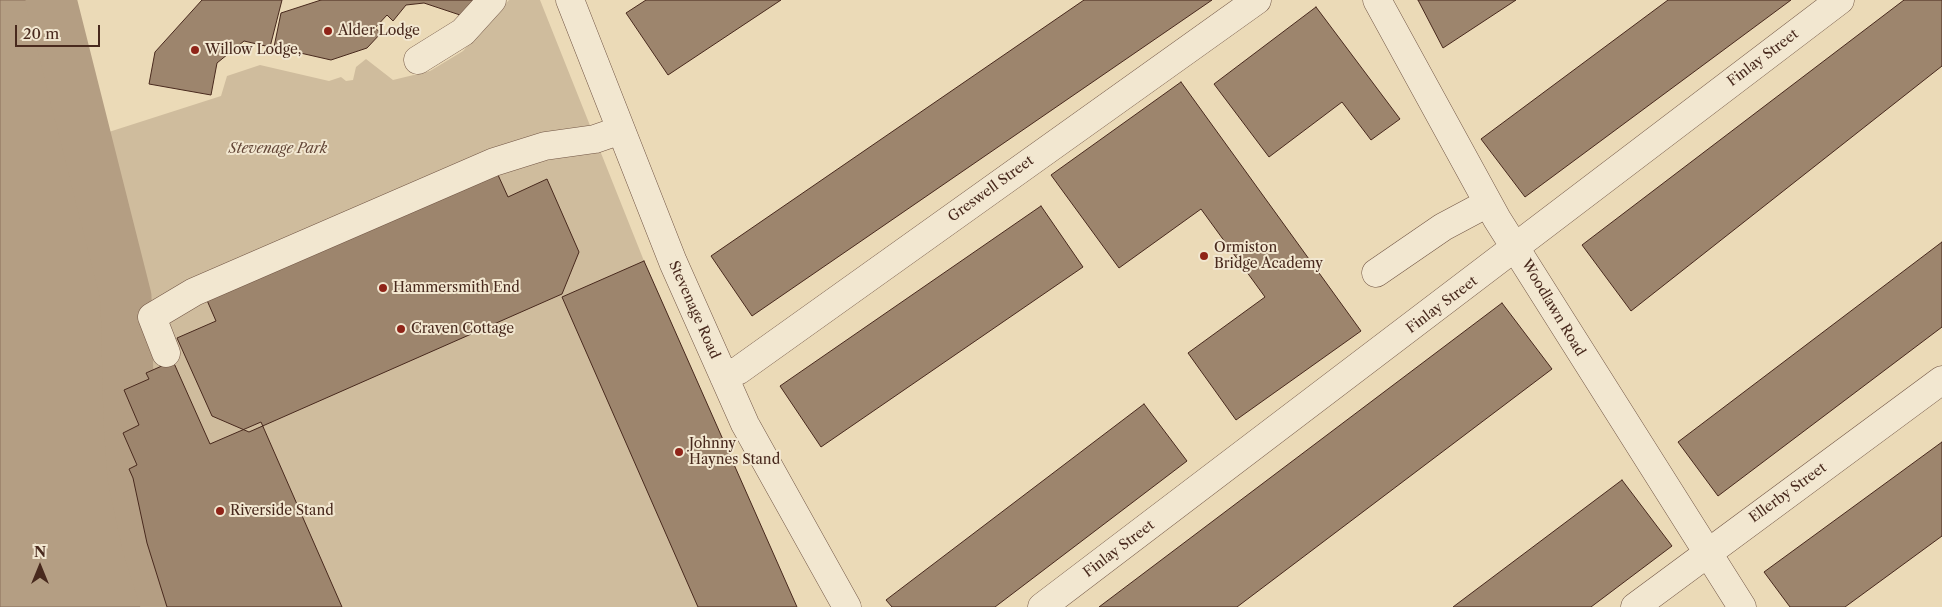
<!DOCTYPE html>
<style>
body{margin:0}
#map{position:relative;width:1942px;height:607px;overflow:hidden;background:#ebdab7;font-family:"Libre Caslon Text",serif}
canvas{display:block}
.north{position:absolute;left:15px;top:542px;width:50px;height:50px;-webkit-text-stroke:4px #f2e7d0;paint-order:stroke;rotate:0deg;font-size:14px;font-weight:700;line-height:20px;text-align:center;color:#48291d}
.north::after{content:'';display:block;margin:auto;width:18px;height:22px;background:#48291d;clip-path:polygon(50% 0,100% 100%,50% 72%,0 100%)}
.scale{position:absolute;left:15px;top:25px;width:85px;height:22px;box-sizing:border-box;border:2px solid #48291d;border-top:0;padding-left:6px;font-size:15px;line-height:18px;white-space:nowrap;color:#48291d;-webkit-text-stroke:4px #f2e7d0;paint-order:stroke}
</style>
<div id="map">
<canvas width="1942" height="607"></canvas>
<div class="north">N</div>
<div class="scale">20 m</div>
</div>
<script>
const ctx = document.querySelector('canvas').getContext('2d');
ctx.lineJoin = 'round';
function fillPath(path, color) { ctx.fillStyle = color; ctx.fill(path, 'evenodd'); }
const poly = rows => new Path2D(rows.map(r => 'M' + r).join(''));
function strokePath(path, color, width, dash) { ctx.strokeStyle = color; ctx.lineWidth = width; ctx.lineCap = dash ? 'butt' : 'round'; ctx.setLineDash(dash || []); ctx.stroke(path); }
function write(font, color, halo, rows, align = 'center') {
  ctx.font = font + ' "Libre Caslon Text",serif'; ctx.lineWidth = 4; ctx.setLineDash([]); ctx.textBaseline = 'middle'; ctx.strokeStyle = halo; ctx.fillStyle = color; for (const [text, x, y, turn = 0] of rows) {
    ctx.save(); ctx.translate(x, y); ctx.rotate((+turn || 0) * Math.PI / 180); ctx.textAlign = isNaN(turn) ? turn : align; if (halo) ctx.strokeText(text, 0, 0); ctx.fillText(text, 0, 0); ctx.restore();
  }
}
const green = poly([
 [509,0,540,0,644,261,797,607,167,607,147,543,133,478,129,422,126,297,87,139,221,96,227,76,260,65,329,81,341,77,346,81,353,80,356,67,366,59,393,80,430,71,463,51]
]);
const water = poly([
 [0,0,51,0,126,297,129,422,133,478,147,543,167,607,0,607,0,0]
]);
const river = poly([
 [51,0,126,297,129,422,133,478,147,543,167,607]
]);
const building = poly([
 [202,0,282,0,270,47,244,41,217,63,211,95,149,84,155,52,202,0],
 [321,0,483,0,466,17,424,3,406,5,393,21,387,15,375,28,381,33,367,48,331,60,274,47,281,13,321,0],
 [646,0,781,0,668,75,626,13,646,0],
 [1084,0,1212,0,752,316,711,256,1084,0],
 [1418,0,1516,0,1443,48,1418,0],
 [1668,0,1791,0,1525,197,1481,139,1668,0],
 [1904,0,1942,0,1942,66,1631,311,1582,245,1904,0],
 [1316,7,1400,119,1371,140,1342,102,1269,157,1214,84,1316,7],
 [1181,82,1361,331,1236,420,1188,353,1265,297,1201,209,1119,268,1051,175,1181,82],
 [489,155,508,197,547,179,579,252,562,294,249,432,212,416,177,338,216,321,199,282,489,155],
 [1041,206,1083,267,821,447,780,386,1041,206],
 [1942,242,1942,327,1718,496,1678,442,1942,242],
 [644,261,797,607,698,607,562,297,644,261],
 [1502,303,1552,369,1237,607,1099,607,1502,303],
 [173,361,210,444,261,422,342,607,167,607,147,543,133,478,129,469,137,465,123,433,139,425,124,390,149,379,146,373,173,361],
 [1144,404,1187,461,995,607,892,607,886,600,1144,404],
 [1942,442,1942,536,1845,607,1790,607,1764,572,1942,442],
 [1622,480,1672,546,1591,607,1453,607,1622,480]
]);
const minor = poly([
 [570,0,673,262,745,424,847,607],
 [1377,0,1497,219,1742,607],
 [418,60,463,32,492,0],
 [1376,273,1443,227,1488,203],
 [166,353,152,317,194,292,494,162,545,146,595,139,621,130],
 [724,377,739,370,1257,0],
 [1042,607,1840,0],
 [1635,607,1942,380]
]);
const markers = [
 [328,31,5,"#8f2418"],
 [195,50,5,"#8f2418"],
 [1204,256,5,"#8f2418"],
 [383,288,5,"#8f2418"],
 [401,329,5,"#8f2418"],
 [679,452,5,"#8f2418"],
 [220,511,5,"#8f2418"]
];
const poiNames = [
 ["Alder Lodge",338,31],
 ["Willow Lodge,",205,50],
 ["Ormiston",1214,248],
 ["Bridge Academy",1214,264],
 ["Hammersmith End",393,288],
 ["Craven Cottage",411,329],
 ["Johnny",689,444],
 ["Haynes Stand",689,460],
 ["Riverside Stand",230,511]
];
const streetNames = [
 ["Finlay Street",1763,58,-37],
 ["Greswell Street",991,189,-36],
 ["Finlay Street",1442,305,-37],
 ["Woodlawn Road",1553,308,59],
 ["Stevenage Road",694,310,66],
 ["Ellerby Street",1788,493,-36],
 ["Finlay Street",1119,549,-37]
];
const parkNames = [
 ["Stevenage Park",278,149]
];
fillPath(green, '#cfbc9d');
fillPath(water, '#b49e83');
strokePath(water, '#896f5a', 1);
strokePath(river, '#b49e83', 51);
fillPath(building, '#9d856d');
strokePath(building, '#48291d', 1);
strokePath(minor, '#715544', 29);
strokePath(minor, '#f2e7d0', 28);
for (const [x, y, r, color] of markers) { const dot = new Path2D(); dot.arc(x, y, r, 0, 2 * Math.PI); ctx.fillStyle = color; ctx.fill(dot); strokePath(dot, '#f2e7d0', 2); }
write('14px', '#48291d', '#f2e7d0', poiNames, 'left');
write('14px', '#48291d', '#f2e7d0', streetNames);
write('italic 14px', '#634637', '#f2e7d0', parkNames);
</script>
